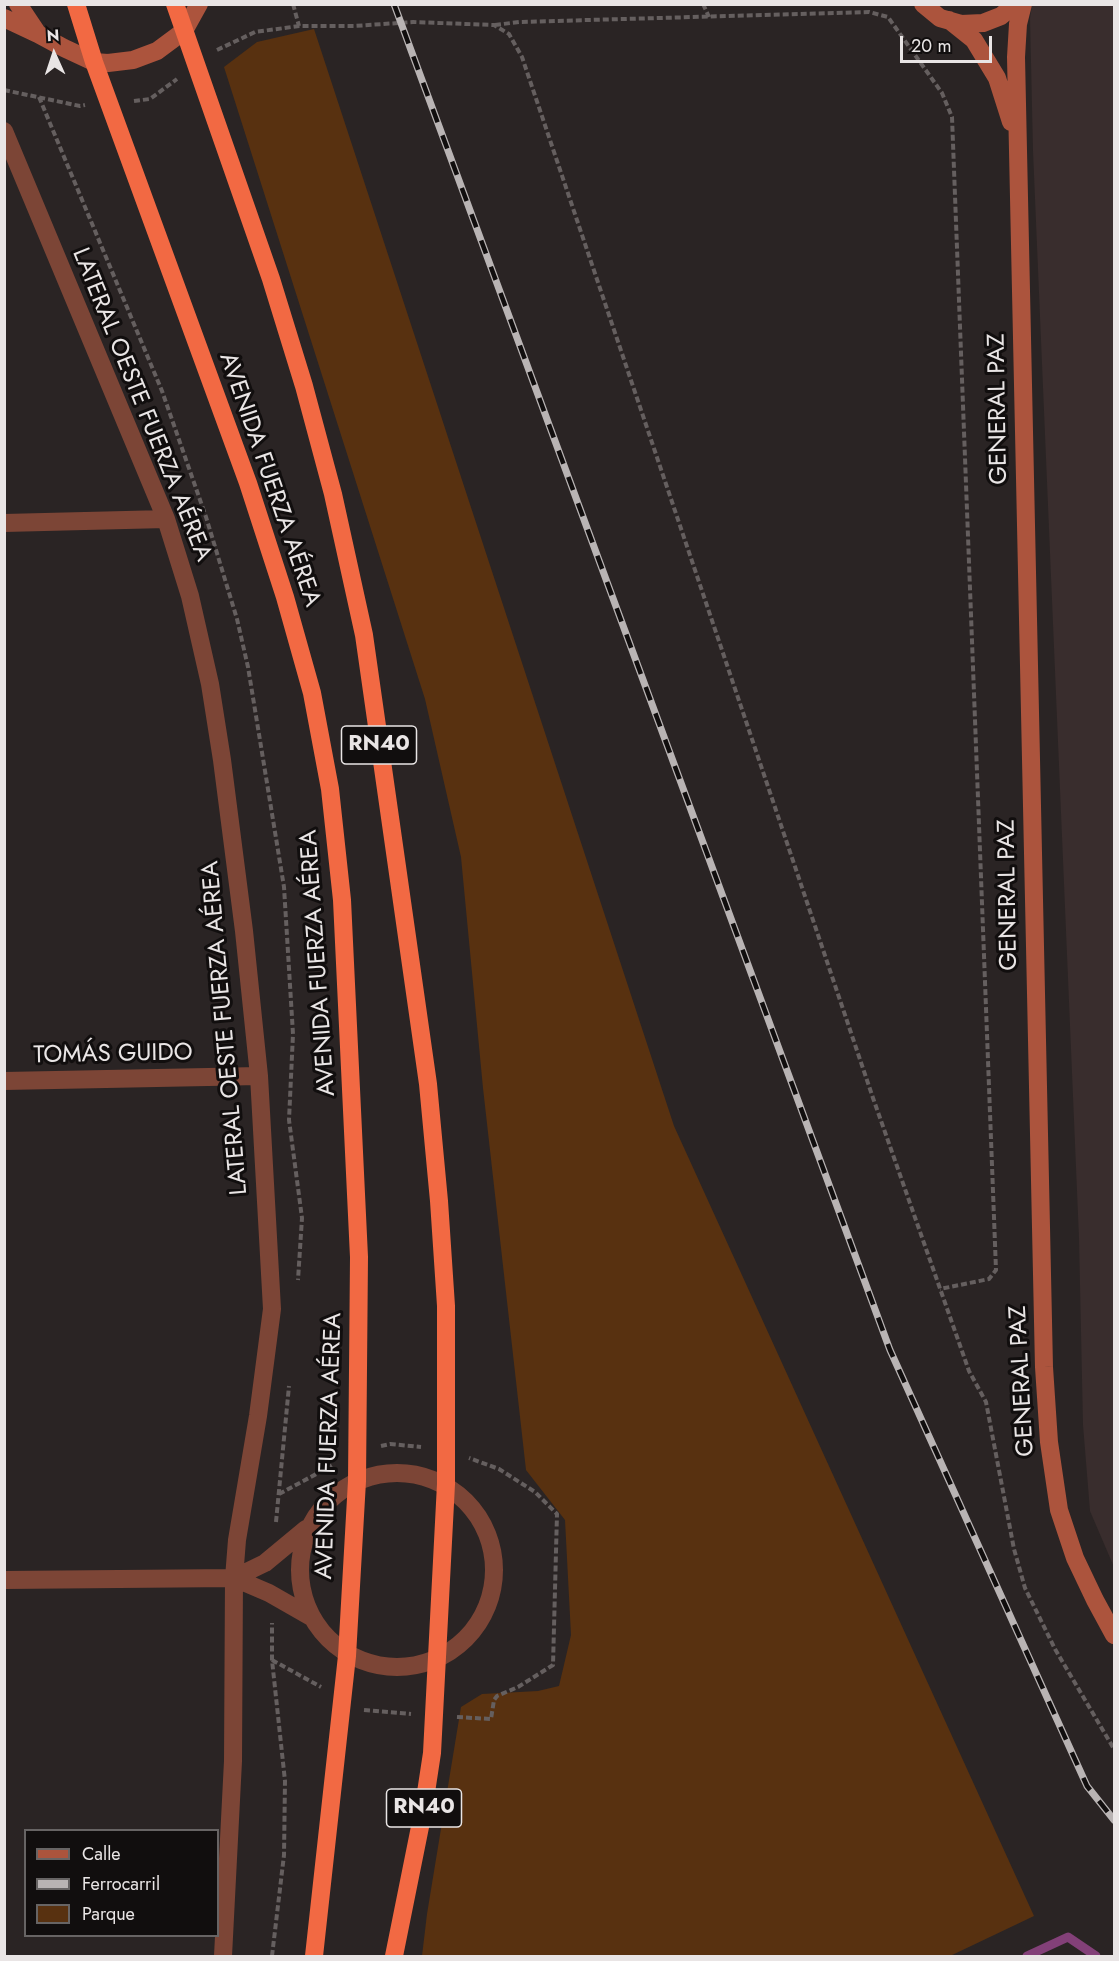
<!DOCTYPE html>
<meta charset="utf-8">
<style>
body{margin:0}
#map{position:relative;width:1119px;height:1961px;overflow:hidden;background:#2a2424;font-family:Jost,sans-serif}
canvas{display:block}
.frame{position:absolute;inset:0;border:6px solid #e9e5e5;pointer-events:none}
.legend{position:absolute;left:24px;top:1829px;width:195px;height:108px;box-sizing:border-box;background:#110e0e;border:2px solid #676464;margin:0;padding:8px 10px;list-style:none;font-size:18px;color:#e9e5e5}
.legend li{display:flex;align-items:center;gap:12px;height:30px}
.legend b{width:30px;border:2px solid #676464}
.north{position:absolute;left:24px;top:24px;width:60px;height:60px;-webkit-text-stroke:4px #110e0e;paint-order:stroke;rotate:357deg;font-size:16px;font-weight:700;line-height:24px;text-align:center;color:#e9e5e5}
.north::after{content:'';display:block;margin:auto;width:21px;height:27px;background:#e9e5e5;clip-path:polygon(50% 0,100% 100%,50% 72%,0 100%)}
.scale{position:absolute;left:900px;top:36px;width:92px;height:27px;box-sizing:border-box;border:3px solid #e9e5e5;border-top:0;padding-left:8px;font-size:18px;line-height:21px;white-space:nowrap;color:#e9e5e5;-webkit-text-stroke:4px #110e0e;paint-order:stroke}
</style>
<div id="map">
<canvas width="1119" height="1961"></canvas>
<div class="frame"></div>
<ul class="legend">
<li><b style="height:8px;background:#ac543d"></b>Calle</li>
<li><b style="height:8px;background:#b9b4b4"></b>Ferrocarril</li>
<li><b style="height:16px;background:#583110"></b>Parque</li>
</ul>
<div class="north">N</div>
<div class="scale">20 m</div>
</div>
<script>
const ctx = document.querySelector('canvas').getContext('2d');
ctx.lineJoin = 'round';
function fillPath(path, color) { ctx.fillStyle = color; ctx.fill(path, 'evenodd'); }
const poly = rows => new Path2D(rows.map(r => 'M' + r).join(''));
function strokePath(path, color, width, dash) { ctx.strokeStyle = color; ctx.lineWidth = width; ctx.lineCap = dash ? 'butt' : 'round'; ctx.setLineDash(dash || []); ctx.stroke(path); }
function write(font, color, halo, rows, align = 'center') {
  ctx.font = font + ' Jost,sans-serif'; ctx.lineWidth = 6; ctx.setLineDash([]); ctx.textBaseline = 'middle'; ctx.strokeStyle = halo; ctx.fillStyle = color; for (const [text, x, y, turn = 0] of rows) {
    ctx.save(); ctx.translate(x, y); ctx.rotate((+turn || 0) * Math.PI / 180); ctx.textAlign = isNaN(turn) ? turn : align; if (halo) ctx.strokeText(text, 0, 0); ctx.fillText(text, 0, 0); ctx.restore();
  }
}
const built = poly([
 [1032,5,1114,5,1114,1567,1090,1511,1083,1425,1079,1238,1033,151,1030,18]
]);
const green = poly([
 [314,29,674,1126,1034,1916,950,1956,422,1956,427,1914,461,1707,482,1694,538,1691,559,1686,571,1635,565,1520,526,1470,483,1088,461,857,425,699,224,67,257,42]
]);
const stream = poly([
 [1027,1956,1068,1937,1096,1956]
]);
const path = poly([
 [293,4,299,26],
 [703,4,709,17],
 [495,25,519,22,869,12,888,17,942,93,952,117,996,1270,989,1279,940,1289],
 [217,50,255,32,299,26,354,26,413,22,494,25,509,34,522,57,873,1098,969,1371,986,1402,1014,1549,1025,1588,1055,1649,1114,1749],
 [4,90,80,106,85,105],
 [39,97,162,391,206,517,237,619,248,667,284,887,293,1034,289,1120,302,1218,298,1280],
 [134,101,150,99,177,79],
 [381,1446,390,1444,421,1447],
 [279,1494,333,1465],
 [276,1522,289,1386],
 [272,1660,321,1687],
 [364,1710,411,1714],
 [457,1717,491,1719,494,1700,497,1696,518,1687,553,1665,557,1514,535,1492,499,1469,469,1458],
 [272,1956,284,1855,285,1781,272,1660,272,1623]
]);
const street = poly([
 [4,131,166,519,190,596,210,684,222,760,244,931,259,1076,272,1309,258,1416,237,1540,234,1578,233,1761,223,1956],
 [4,523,166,519],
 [4,1081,259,1076],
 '300 1570a97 97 0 1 1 194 0a97 97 0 1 1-194 0Z',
 [234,1578,265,1563,306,1529],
 [4,1580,234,1578,269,1593,311,1617]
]);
const secondary = poly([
 [18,4,38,34,64,48,94,62,108,63,133,60,157,51,184,31,199,4],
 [923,4,940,18,961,24,983,23,1001,16,1015,4],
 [1023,4,1018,24,1016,57,1044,1367,1049,1442,1059,1510,1075,1558,1095,1600,1114,1635],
 [4,18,38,34],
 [949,20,974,40,997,78,1011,122]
]);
const highway = poly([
 [76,4,94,62,248,483,285,597,312,693,330,789,342,900,359,1257,357,1481,347,1656,314,1956],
 [175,4,271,279,304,386,333,494,364,635,428,1084,439,1201,446,1306,446,1484,432,1753,423,1812,394,1956]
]);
const rail = poly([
 [394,4,890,1350,1087,1786,1114,1820]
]);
const shields = [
 [379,745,75],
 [424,1808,75]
];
const shieldNames = [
 ["RN40",379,745],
 ["RN40",424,1808]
];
const streetNames = [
 ["LATERAL OESTE FUERZA AÉREA",141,405,68],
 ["GENERAL PAZ",999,409,-91],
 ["AVENIDA FUERZA AÉREA",269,480,71],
 ["GENERAL PAZ",1009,895,-91],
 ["AVENIDA FUERZA AÉREA",319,963,-94],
 ["LATERAL OESTE FUERZA AÉREA",226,1028,-95],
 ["TOMÁS GUIDO",113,1055,-1],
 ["GENERAL PAZ",1023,1381,-93],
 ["AVENIDA FUERZA AÉREA",330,1446,-88]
];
fillPath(built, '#392d2d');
fillPath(green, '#583110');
strokePath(stream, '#834078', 9);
strokePath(path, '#655f5f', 4, [6, 3]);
strokePath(street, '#7c4536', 18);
strokePath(secondary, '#ac543d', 18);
strokePath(highway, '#f26943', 18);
strokePath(rail, '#b9b4b4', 7);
strokePath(rail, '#110e0e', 4.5, [14]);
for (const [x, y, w] of shields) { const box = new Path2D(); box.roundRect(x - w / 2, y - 19, w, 38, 4.5); ctx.fillStyle = '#110e0e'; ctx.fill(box); strokePath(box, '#e9e5e5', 1.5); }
write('bold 22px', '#e9e5e5', null, shieldNames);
write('24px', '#e9e5e5', '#110e0e', streetNames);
</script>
